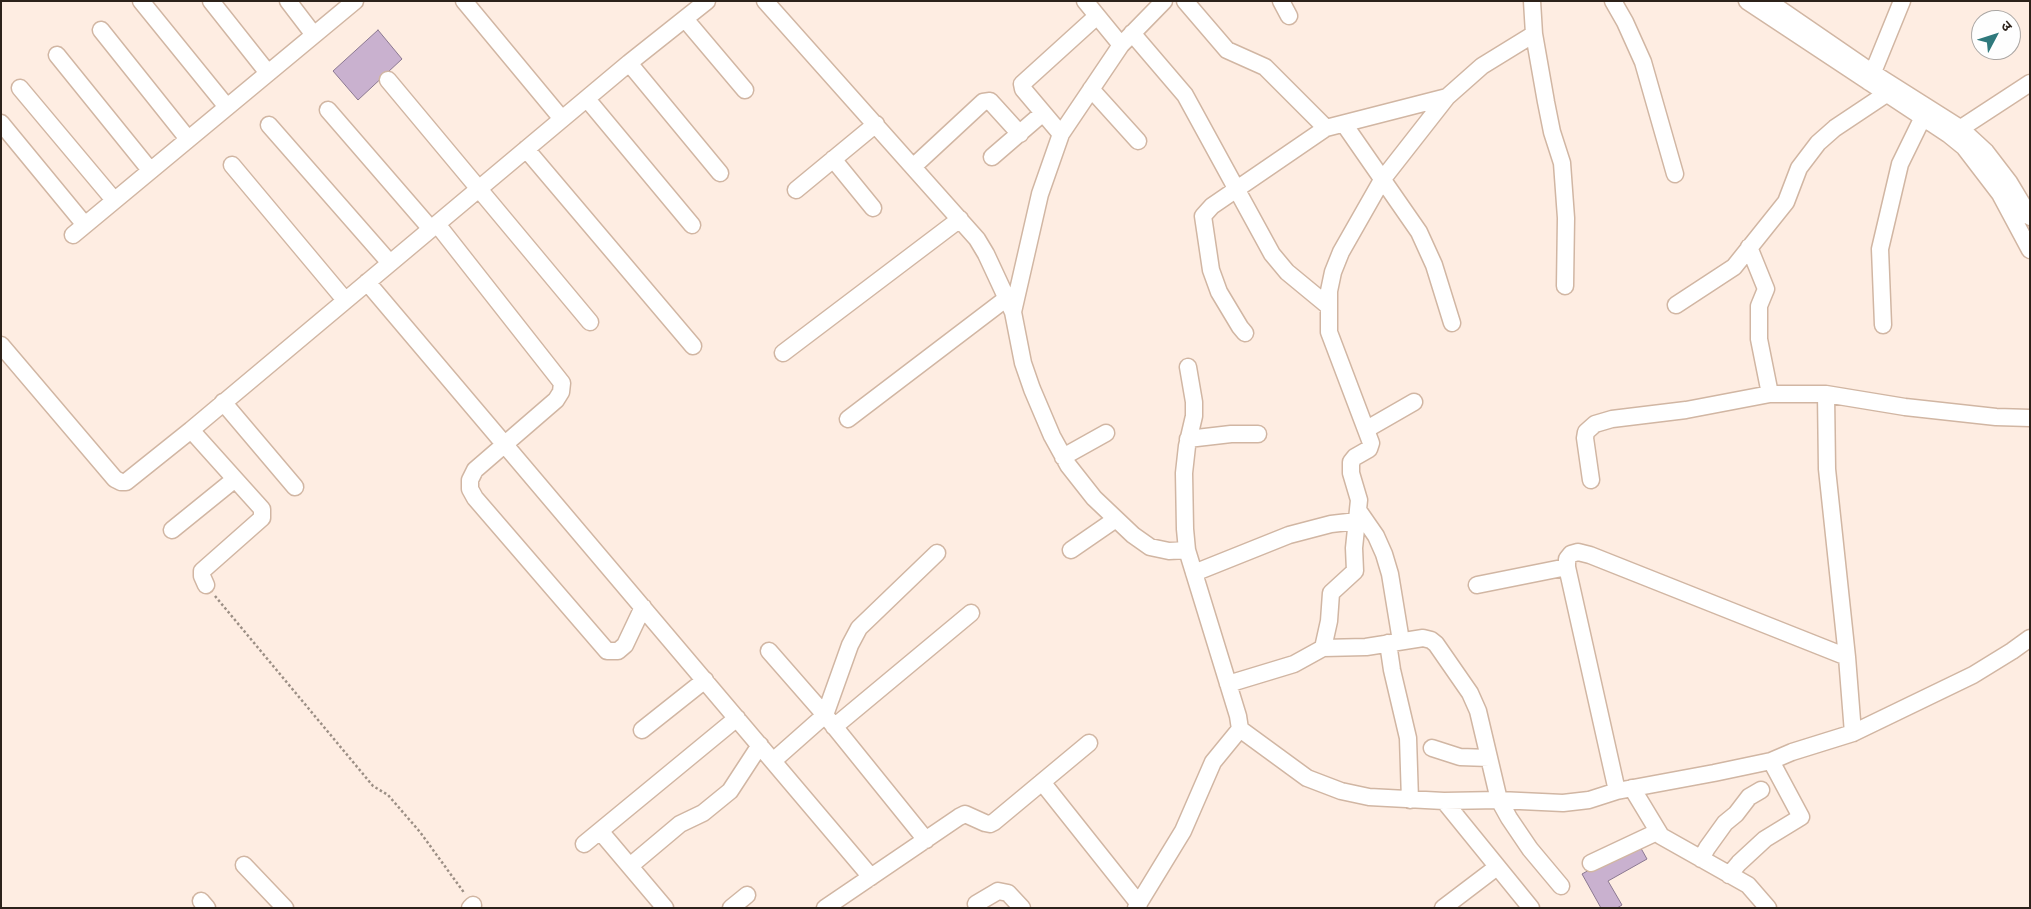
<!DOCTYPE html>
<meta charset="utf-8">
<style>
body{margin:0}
#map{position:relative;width:2031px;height:909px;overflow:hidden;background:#feede2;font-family:Quicksand,"Noto Sans Devanagari",sans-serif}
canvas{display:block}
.frame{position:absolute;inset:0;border:2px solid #2c221a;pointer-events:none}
.north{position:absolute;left:1971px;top:10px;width:50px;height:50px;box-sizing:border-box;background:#fefefe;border:1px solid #aaa6a3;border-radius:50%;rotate:50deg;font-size:14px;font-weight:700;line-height:20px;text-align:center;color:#2c221a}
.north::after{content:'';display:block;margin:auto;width:18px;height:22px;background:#2f797c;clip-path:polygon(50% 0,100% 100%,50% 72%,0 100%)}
</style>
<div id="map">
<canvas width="2031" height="909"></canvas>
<div class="frame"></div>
<div class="north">उ</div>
</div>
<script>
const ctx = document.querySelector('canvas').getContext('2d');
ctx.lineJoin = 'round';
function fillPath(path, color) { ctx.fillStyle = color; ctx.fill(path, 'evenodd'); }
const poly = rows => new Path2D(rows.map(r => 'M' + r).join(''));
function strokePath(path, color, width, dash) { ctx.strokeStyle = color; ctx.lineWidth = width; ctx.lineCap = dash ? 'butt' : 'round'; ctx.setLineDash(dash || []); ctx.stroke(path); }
const building = poly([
 [378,30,402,59,358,100,333,71,378,30],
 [1638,843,1647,859,1608,881,1622,905,1617,908,1601,908,1582,874,1638,843]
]);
const path = poly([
 [215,596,373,786,388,795,420,832,465,894]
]);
const street = poly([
 [141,1,227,107],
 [211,1,268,73],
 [288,1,314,35],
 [464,1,562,119],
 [765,1,977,239,986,254,1013,312],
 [1085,1,1121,45],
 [1164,1,1121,45,1061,134,1040,194,1013,312,1023,363,1032,389,1052,436,1068,465,1094,498,1133,535,1150,547,1169,551,1187,550],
 [1185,1,1227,50,1265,67,1326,128],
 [1281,1,1289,16],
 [1532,1,1534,34,1546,102,1552,132,1562,163,1566,218,1565,286],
 [1613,1,1625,22,1643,62,1675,174],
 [1747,1,1948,134,1964,147,2000,194,2030,250],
 [1768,1,1873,73,1960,128,1986,152,2009,182,2030,217],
 [685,19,745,90],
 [101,30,188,139],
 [1132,33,1185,95,1272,254,1287,272,1327,305],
 [57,55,150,170],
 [629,63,720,173],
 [388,80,590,322],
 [1869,82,1902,1],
 [20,88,114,200],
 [1091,89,1138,141],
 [587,99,692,225],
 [328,110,431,229],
 [1,123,85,225],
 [1344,124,1419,232,1434,265,1452,323],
 [269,125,390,263],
 [1061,134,1023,89,1022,84,1097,16],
 [1952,134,2030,83],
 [526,149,693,346],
 [992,157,1043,113],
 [833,159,873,208],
 [232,165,345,300],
 [914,166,983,102,990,101,1020,134],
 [796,190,876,124],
 [437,224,562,383,561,392,556,400,475,470,470,480,470,489,475,498,607,651,618,651,625,645,643,607],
 [73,235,355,1],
 [1749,247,1766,289,1759,306,1759,339,1770,394],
 [367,282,871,877],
 [1676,305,1734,267,1786,202,1799,168,1818,143,1835,128,1886,94],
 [1883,325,1880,249,1900,164,1923,117],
 [1245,333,1240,327,1219,292,1211,270,1203,216,1212,206,1326,128,1447,97],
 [1,345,115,479,121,482,126,482,191,430,629,63,707,1],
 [783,353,960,219],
 [1826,394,1827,469,1847,657,1853,733],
 [223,402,295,487],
 [848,419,1007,298],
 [1367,429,1414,402],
 [1188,439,1231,434,1258,434],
 [1063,457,1106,433],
 [1591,480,1585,438,1586,432,1595,424,1612,419,1686,410,1770,394,1826,394,1905,407,1996,417,2030,418],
 [1358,510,1376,536,1384,554,1390,574,1401,641],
 [172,530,235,479,191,430],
 [1071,550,1116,519],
 [1194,573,1289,535,1331,524,1357,521],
 [206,585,202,576,202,571,262,518,262,509,235,479],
 [1477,585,1567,567],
 [1388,643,1392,670,1408,738,1410,800],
 [1323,648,1366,647,1423,638,1431,640,1436,644,1470,693,1478,711,1499,800,1509,818,1530,849,1561,886],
 [769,651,825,715,926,840],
 [1228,684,1294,664,1323,648,1329,621,1331,593,1355,571,1354,548,1359,500,1351,473,1351,462,1355,457,1369,449,1371,443,1329,332,1329,291,1333,272,1341,252,1382,180,1447,97,1482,66,1534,34],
 [834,727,971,613],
 [1240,729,1307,778,1341,791,1369,797,1444,801,1499,800,1563,803,1589,800,1617,791,1714,773,1771,761,1792,752,1853,733,1973,675,2012,651,2030,638],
 [642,730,705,680],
 [1432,748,1460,757,1489,758],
 [773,761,825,715,850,645,859,628,937,553],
 [1042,782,1139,904],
 [1632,788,1661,836,1748,885,1768,908],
 [1617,791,1567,567,1567,559,1571,554,1578,552,1590,555,1847,657],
 [1444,801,1531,908],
 [600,831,665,908],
 [584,844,737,718],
 [1701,859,1707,848,1725,823,1736,814,1749,797,1761,790],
 [1591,863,1657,832],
 [244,865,285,908],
 [630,866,680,824,703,813,730,791,760,745],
 [1729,875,1739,863,1765,839,1801,817,1771,761],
 [201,901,207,908],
 [976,904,998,891,1008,893,1022,908],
 [470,908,473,905],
 [731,908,747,895],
 [825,908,959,817,965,814,985,823,990,824,994,822,1089,743],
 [1136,908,1183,831,1213,762,1240,729,1238,716,1187,550,1185,529,1184,473,1187,446,1194,416,1194,402,1188,367],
 [1443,908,1497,867]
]);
fillPath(building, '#c9b1cf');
strokePath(building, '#8b7890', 1);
strokePath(street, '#d1b6a3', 19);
strokePath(path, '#9c8f85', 2.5, [2.5, 2.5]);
strokePath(street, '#fff', 16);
</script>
